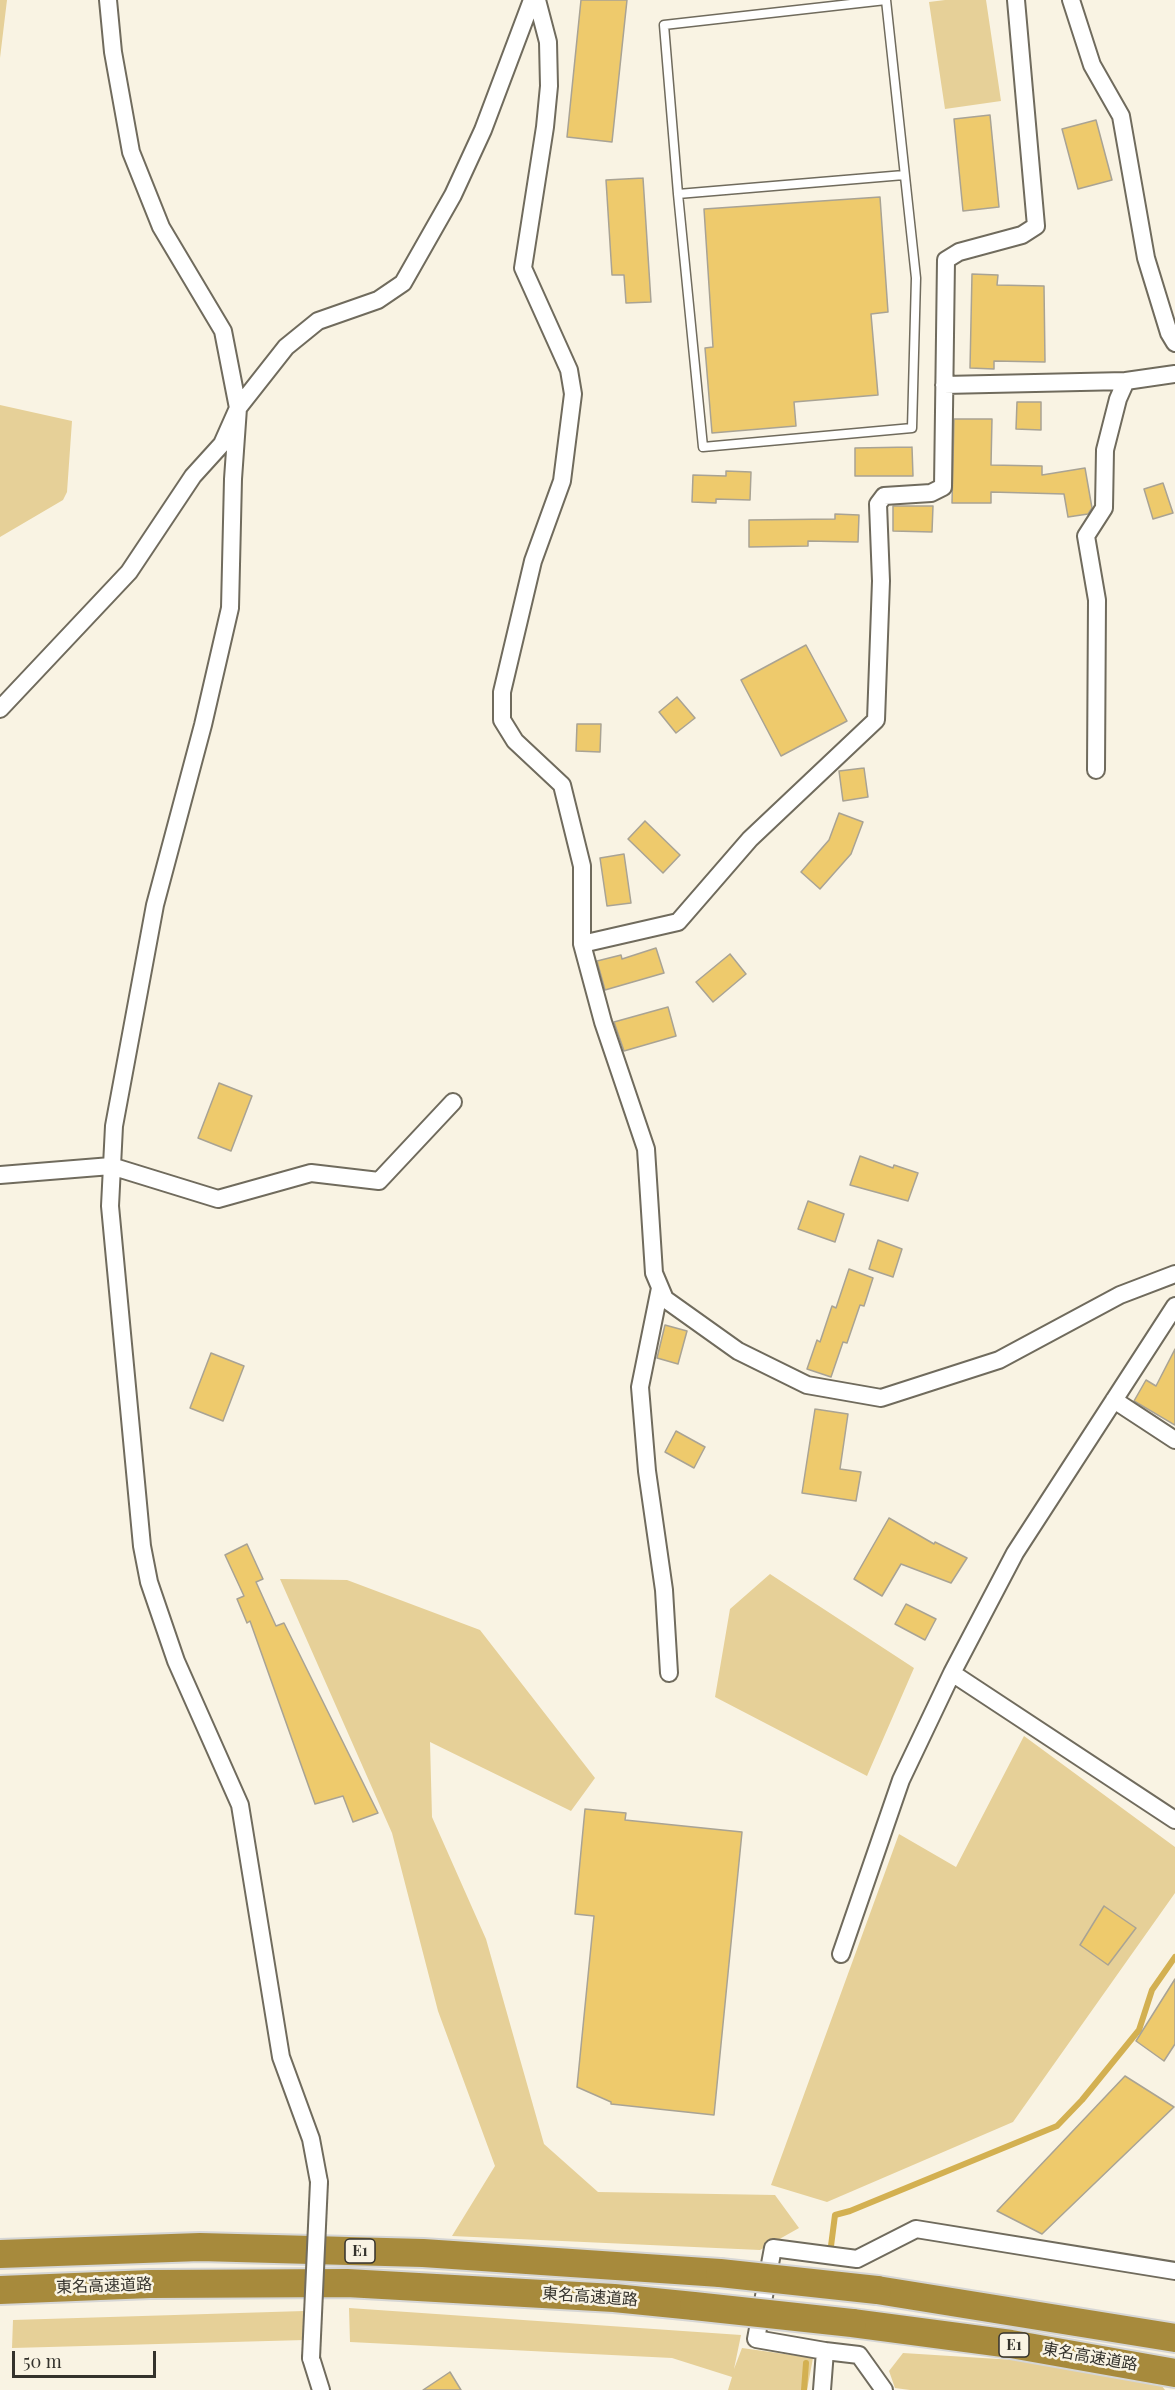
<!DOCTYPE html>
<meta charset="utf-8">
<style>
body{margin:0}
#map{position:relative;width:1175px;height:2390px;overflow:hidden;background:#f9f3e3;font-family:"Playfair Display",serif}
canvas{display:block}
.scale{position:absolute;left:12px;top:2351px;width:144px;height:27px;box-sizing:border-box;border:3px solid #34322c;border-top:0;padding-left:8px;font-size:18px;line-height:21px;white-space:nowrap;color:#34322c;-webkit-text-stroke:4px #f9f3e3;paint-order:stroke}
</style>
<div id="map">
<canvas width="1175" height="2390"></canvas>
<div class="scale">50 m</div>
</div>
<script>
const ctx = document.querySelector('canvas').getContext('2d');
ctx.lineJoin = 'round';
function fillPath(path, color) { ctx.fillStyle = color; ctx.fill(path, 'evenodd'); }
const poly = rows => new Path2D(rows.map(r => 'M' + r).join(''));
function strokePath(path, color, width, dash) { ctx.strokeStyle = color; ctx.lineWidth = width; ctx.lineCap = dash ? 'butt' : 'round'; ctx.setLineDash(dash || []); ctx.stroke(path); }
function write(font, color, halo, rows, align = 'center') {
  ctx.font = font + ' "Playfair Display","Noto Sans JP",serif'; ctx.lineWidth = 5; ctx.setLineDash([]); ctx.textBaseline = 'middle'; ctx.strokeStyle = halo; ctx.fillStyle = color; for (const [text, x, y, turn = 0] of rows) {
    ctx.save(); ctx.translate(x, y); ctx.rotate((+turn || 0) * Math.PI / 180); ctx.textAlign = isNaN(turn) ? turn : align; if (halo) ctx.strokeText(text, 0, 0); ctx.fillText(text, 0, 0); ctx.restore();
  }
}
const green = poly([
 [0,0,7,0,0,58],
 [945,0,986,0,1001,101,945,109,929,2],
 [0,405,72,421,67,492,63,500,0,537],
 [770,1574,914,1668,867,1776,715,1697,730,1609],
 [280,1579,347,1580,480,1630,595,1778,571,1811,430,1742,432,1817,486,1939,544,2144,598,2192,775,2195,799,2228,760,2250,452,2236,495,2166,438,2011,392,1833],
 [1024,1736,1175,1847,1175,1893,1013,2122,827,2202,771,2185,899,1834,956,1867],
 [349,2308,741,2335,734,2369,742,2348,813,2358,807,2390,728,2390,732,2377,672,2358,350,2342],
 [304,2311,305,2340,12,2348,13,2320],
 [903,2353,1046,2362,1162,2386,1165,2390,910,2390,895,2388,889,2371]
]);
const stream = poly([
 [831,2246,835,2215,850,2211,1057,2126,1082,2100,1139,2030,1152,1990,1175,1957],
 [804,2390,806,2363]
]);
const building = poly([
 [581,0,627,0,612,142,567,137,581,0],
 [990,115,999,207,963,211,954,119,990,115],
 [1096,120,1112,180,1078,189,1062,129,1096,120],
 [643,178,651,302,626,303,624,275,612,275,606,180,643,178],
 [880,197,888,312,871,314,878,395,794,402,796,426,712,433,705,348,713,347,704,209,880,197],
 [972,274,998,275,997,285,1044,286,1045,362,994,361,994,369,970,368,972,274],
 [1017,402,1041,402,1041,430,1016,429,1017,402],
 [954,419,992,419,991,465,1042,466,1042,475,1085,468,1092,508,1088,514,1068,517,1064,494,991,492,991,503,952,503,954,419],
 [912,447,913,476,855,476,855,448,912,447],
 [726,471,751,472,750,500,716,499,716,503,692,502,693,475,726,476,726,471],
 [1163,483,1173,513,1153,519,1144,489,1163,483],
 [893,506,933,506,932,532,893,531,893,506],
 [835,514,859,515,858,542,808,541,808,546,749,547,749,520,835,519,835,514],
 [806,645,847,721,781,756,741,680,806,645],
 [677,697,695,718,676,733,659,712,677,697],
 [577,724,601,724,600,752,576,751,577,724],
 [864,768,868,797,843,801,839,771,864,768],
 [839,813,863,822,851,854,820,889,801,872,829,840,839,813],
 [645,821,680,855,663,873,628,839,645,821],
 [624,854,631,903,607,906,600,858,624,854],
 [656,948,664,973,605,990,597,961,621,955,622,959,656,948],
 [730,954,746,974,713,1002,696,982,730,954],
 [668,1007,676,1036,624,1051,614,1022,668,1007],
 [219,1083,252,1096,231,1151,198,1138,219,1083],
 [860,1156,893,1168,894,1165,918,1173,908,1201,850,1185,860,1156],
 [808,1201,844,1214,835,1242,798,1229,808,1201],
 [878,1240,902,1249,893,1277,869,1269,878,1240],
 [849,1269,873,1278,864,1306,860,1305,847,1343,843,1342,831,1377,807,1369,817,1340,820,1342,832,1306,836,1308,849,1269],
 [665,1325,687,1331,678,1364,657,1358,665,1325],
 [1175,1349,1175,1425,1134,1401,1146,1380,1156,1386,1175,1349],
 [211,1353,244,1366,223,1421,190,1408,211,1353],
 [815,1409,848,1414,840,1469,861,1472,856,1501,802,1493,815,1409],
 [676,1431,705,1447,694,1468,665,1452,676,1431],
 [889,1518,934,1544,935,1542,967,1558,951,1583,901,1564,882,1596,854,1579,889,1518],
 [247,1544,263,1579,256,1582,276,1626,284,1623,378,1813,353,1822,343,1796,315,1804,250,1621,247,1623,237,1599,244,1596,225,1555,247,1544],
 [906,1604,936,1619,925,1640,895,1624,906,1604],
 [585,1809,626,1813,625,1820,742,1832,714,2115,611,2104,611,2102,577,2087,594,1916,575,1914,585,1809],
 [1104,1906,1136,1928,1108,1965,1080,1945,1104,1906],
 [1175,1979,1175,2044,1164,2061,1136,2041,1175,1979],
 [1125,2076,1174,2107,1042,2234,997,2211,1125,2076],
 [450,2372,461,2390,423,2390,450,2372]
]);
const service = poly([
 [886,0,916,278,912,428,703,447,678,194,904,175],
 [678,194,664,25,886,0]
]);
const minor = poly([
 [108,0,113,52,131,152,161,227,223,331,238,408,233,479,230,608,203,725,155,905,114,1126,110,1206,142,1546,149,1582,176,1661,240,1805,281,2057,311,2139,319,2182],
 [537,0,548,42,549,86,545,127,523,268,569,370,573,394,562,481,533,561,502,692,502,720,515,741,562,785,582,866,582,944,603,1022,646,1149,654,1273,665,1299,738,1351,807,1385,881,1398,999,1360,1120,1295,1175,1274],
 [1071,0,1092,65,1121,116,1146,258,1169,333,1175,343],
 [944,385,1126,381],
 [0,709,129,572,193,476,222,444,238,408,286,347,318,321,378,300,403,283,453,195,483,130,532,0],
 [1096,770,1097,600,1086,536,1104,508,1105,450,1118,399,1126,381,1175,374],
 [582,944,678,922,750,839,876,720,881,581,878,504,884,496,931,493,943,487,946,260,959,252,1022,235,1036,226,1016,0],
 [0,1175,111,1166,218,1199,311,1173,379,1181,453,1102],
 [660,1288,640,1387,647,1471,664,1590,669,1673],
 [1114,1400,1175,1440],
 [952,1673,1175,1820],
 [841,1954,901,1780,952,1673,1015,1553,1175,1306],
 [825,2351,756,2339,773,2248,857,2259,916,2229,1175,2271],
 [311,2358,321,2390],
 [822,2390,825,2351,859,2355,884,2390]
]);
const motorway = poly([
 [0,2254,200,2247,423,2253,720,2273],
 [0,2290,150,2284,347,2283,614,2298,694,2306],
 [877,2290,1175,2338],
 [852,2323,1011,2344,1175,2373]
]);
const minorBridge = poly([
 [311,2358,319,2182]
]);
const motorwayBridge = poly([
 [720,2273,877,2290],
 [694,2306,852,2323]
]);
const shields = [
 [360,2251,30],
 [1014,2345,30]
];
const shieldNames = [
 ["E1",360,2251],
 ["E1",1014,2345]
];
const streetNames = [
 ["東名高速道路",104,2286,-2],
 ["東名高速道路",590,2297,4],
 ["東名高速道路",1090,2357,10]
];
fillPath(green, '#e6d098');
strokePath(stream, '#d3b051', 6);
fillPath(building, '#eeca6c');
strokePath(building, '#a9a394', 1.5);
strokePath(service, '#706b5d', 11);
strokePath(minor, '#706b5d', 20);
strokePath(motorway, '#d6d6d5', 32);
strokePath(service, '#fff', 8);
strokePath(minor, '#fff', 16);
strokePath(motorway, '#a78a3c', 28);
strokePath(minorBridge, '#706b5d', 20, []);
strokePath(motorwayBridge, '#d6d6d5', 32, []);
strokePath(minorBridge, '#fff', 16);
strokePath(motorwayBridge, '#a78a3c', 28);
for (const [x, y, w] of shields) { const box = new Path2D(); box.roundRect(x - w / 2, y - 12, w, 24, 4.5); ctx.fillStyle = '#f9f3e3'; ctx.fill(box); strokePath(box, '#34322c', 1.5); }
write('bold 15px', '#34322c', null, shieldNames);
write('16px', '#34322c', '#f9f3e3', streetNames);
</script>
